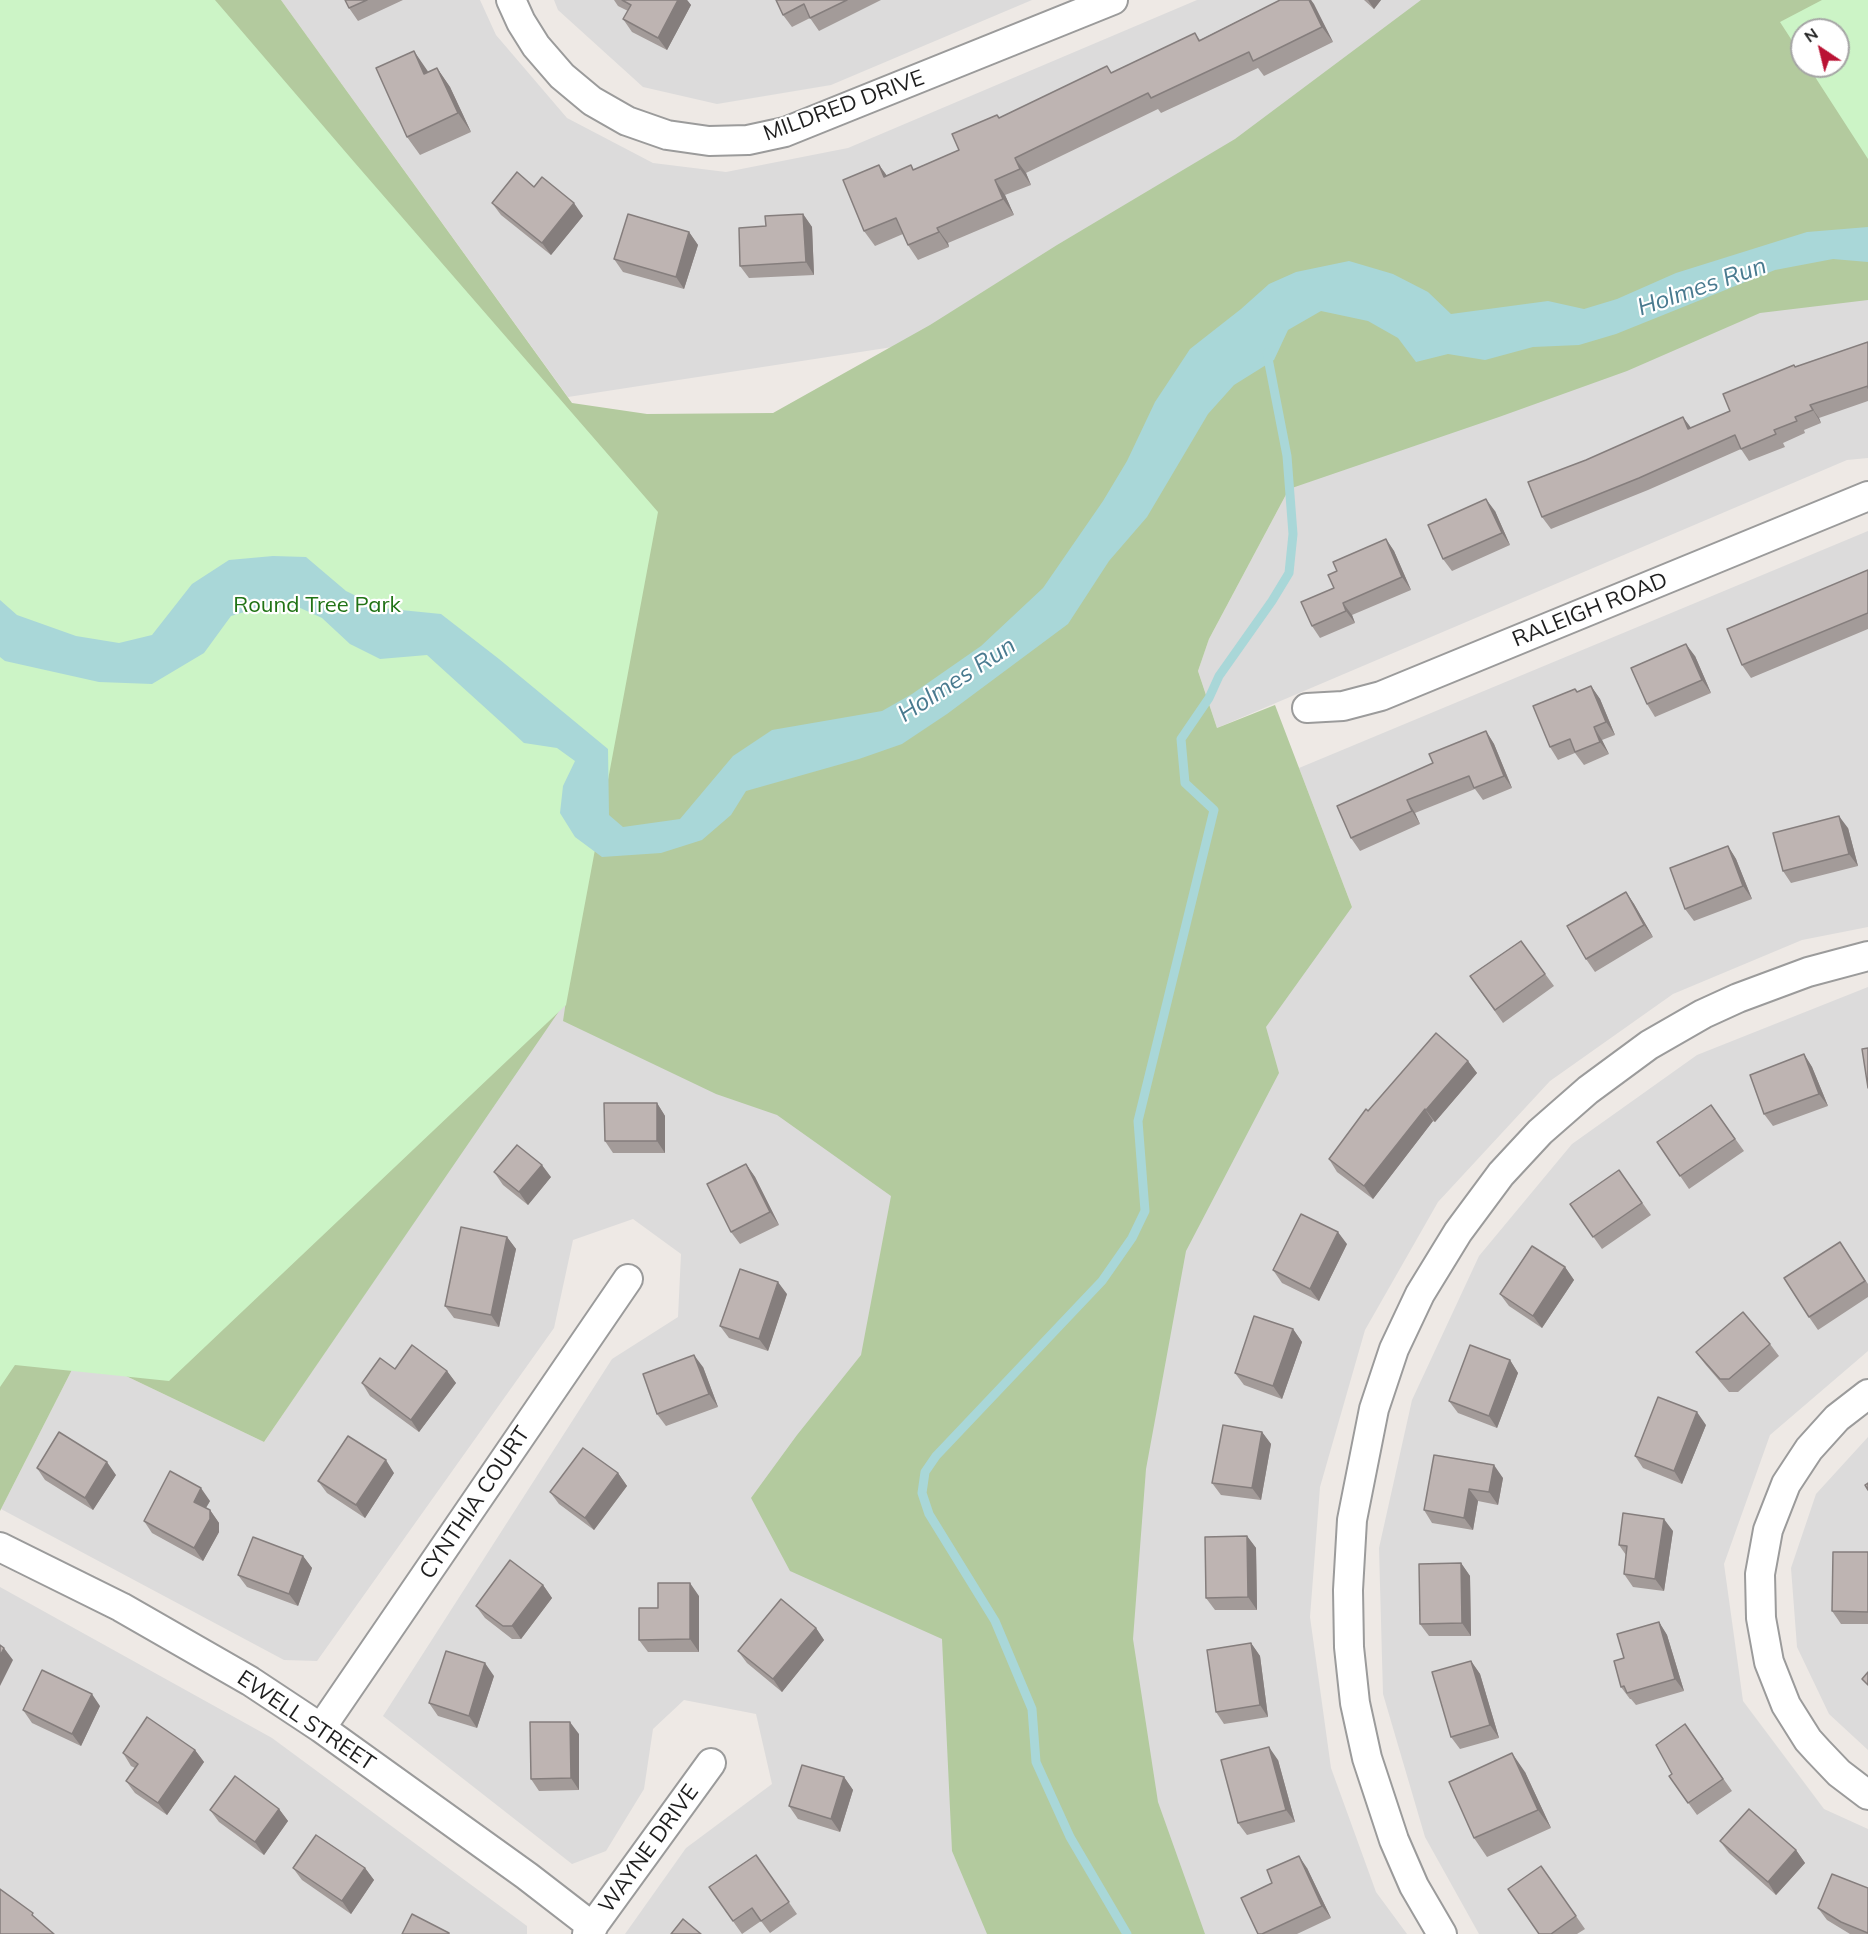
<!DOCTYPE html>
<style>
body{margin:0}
#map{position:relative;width:1868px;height:1934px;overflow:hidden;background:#eee9e5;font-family:Mulish,sans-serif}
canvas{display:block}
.north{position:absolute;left:1790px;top:18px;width:60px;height:60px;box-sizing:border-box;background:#fff;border:2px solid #a5a5a5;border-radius:50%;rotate:325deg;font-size:16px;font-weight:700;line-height:24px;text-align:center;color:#1e1e1e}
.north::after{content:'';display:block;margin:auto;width:21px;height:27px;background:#ba1334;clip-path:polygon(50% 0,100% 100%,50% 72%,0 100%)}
</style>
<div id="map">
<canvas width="1868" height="1934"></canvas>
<div class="north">N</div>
</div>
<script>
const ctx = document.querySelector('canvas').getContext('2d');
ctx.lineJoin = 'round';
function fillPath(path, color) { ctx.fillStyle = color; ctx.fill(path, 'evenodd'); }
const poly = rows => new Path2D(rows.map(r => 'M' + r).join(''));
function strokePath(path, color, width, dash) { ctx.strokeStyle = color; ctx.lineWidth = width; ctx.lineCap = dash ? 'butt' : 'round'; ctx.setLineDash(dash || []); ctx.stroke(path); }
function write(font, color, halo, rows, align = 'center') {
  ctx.font = font + ' Mulish,sans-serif'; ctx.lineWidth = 4.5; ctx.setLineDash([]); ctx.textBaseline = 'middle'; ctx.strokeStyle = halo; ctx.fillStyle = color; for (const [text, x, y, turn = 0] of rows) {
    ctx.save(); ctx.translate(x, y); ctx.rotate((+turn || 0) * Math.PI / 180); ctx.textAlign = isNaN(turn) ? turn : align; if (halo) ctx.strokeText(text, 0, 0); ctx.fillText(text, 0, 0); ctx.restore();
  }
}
const residential = poly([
 [281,0,480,0,496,35,567,118,653,163,726,172,848,148,1197,0,1608,0,899,346,568,397],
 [554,0,1032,0,831,85,717,104,643,87,558,10],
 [1868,196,1868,458,1847,460,1217,728,1198,671,1209,639,1289,489],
 [1868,531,1868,927,1802,940,1673,994,1550,1081,1438,1202,1365,1330,1320,1487,1310,1617,1331,1768,1376,1892,1407,1934,625,1934,686,1848,772,1784,756,1714,684,1700,653,1729,644,1789,606,1851,572,1864,383,1716,612,1359,678,1317,681,1254,633,1219,573,1240,554,1328,317,1661,284,1660,1,1509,80,1354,264,1442,582,975,1352,907,1299,768],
 [1868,987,1868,1351,1770,1435,1724,1564,1743,1701,1824,1809,1868,1829,1868,1934,1479,1934,1425,1837,1383,1694,1379,1548,1412,1400,1479,1256,1572,1144,1697,1055],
 [1868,1437,1868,1750,1829,1714,1797,1647,1791,1568,1816,1494],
 [0,1587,272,1738,527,1926,527,1934,0,1934]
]);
const forest = poly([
 [0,0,281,0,572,403,647,414,773,413,930,325,1057,245,1235,139,1421,0,1868,0,1868,300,1760,313,1627,371,1499,417,1289,489,1209,639,1198,671,1217,728,1275,705,1352,907,1266,1027,1279,1073,1186,1251,1146,1469,1133,1639,1158,1802,1205,1934,987,1934,952,1851,942,1639,790,1571,751,1498,797,1435,861,1355,891,1196,777,1115,716,1094,563,1021,566,1001,264,1442,80,1354,0,1511],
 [1802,30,1838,30,1838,66,1802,66]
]);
const park = poly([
 [0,0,215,0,355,163,658,512,566,1005,169,1381,15,1365,0,1387],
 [1822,0,1868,0,1868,159,1808,66,1838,66,1838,30,1802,30,1802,56,1780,22]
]);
const water = poly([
 [1868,227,1868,262,1833,259,1775,270,1616,334,1579,345,1533,347,1485,360,1448,354,1416,362,1398,338,1368,321,1321,311,1288,330,1274,360,1234,385,1208,414,1147,517,1109,561,1068,624,947,714,902,744,859,759,746,791,731,815,702,840,661,853,602,857,575,837,560,813,563,786,575,761,557,748,524,743,427,655,380,659,350,644,322,618,296,606,261,607,231,616,204,653,152,684,99,682,5,661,0,657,0,600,17,615,76,636,119,643,152,635,192,584,229,560,273,556,306,557,346,591,381,608,441,614,499,659,608,749,609,815,623,827,680,819,733,756,772,730,882,711,912,694,981,646,1043,588,1103,501,1127,461,1155,402,1190,349,1241,309,1269,284,1296,272,1349,261,1393,274,1428,292,1451,314,1548,301,1584,309,1617,299,1676,273,1807,232]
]);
const stream = poly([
 [1127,1934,1070,1837,1036,1762,1032,1709,995,1621,929,1514,922,1493,925,1472,936,1456,1102,1281,1132,1238,1145,1211,1138,1121,1214,810,1185,783,1181,739,1209,698,1219,676,1272,601,1289,573,1293,534,1287,456,1267,353]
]);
const street = poly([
 [511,0,521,22,536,46,562,76,592,101,627,121,667,135,709,141,748,140,785,132,1113,0],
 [1307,708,1343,706,1381,696,1868,496],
 [1868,1394,1837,1418,1809,1449,1786,1484,1768,1530,1760,1574,1761,1618,1769,1662,1786,1705,1808,1740,1818,1751,1839,1773,1868,1795],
 [0,1547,121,1607,250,1681,321,1728,527,1876,593,1927],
 [321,1728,628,1279],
 [587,1934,711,1763],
 [1442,1934,1414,1886,1394,1840,1367,1758,1355,1703,1349,1647,1348,1590,1352,1520,1374,1409,1394,1349,1420,1294,1458,1232,1501,1174,1540,1132,1588,1090,1649,1045,1703,1014,1738,998,1808,972,1868,956]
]);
const wall = poly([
 [345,0,403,0,358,21,349,8],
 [614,0,687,0,691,5,667,50,632,32,623,19,628,11,618,6],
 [776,0,881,0,819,31,810,18,792,27,783,15],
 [1280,0,1311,0,1333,42,1264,76,1258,68,1161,113,1158,109,1026,173,1031,185,1005,195,1014,215,948,243,949,247,918,260,908,245,903,234,875,246,864,231,879,165,887,176,911,165,914,170,959,150,999,118,1107,66,1112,73,1195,33,1200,40],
 [1364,0,1381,0,1374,9],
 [437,68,450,87,471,132,420,155,407,137,427,70,428,72],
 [534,187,583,216,551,255,501,215,492,203],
 [803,214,812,227,814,275,749,278,740,266,766,226],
 [689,232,698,245,684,289,623,272,614,259],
 [1868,342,1868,401,1819,418,1821,423,1804,430,1805,433,1783,443,1785,447,1749,461,1741,449,1648,490,1551,529,1542,517,1691,428,1730,411,1794,365,1795,367],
 [1495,511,1510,545,1452,571,1443,559],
 [1386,539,1394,551,1411,590,1352,615,1355,623,1320,638,1312,626,1334,588,1337,571],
 [1868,570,1868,629,1751,678,1742,665],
 [1695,656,1711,693,1655,717,1647,704],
 [1591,686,1600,699,1615,735,1602,740,1609,754,1584,765,1575,753,1558,760,1550,747,1577,692],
 [1486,731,1494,744,1512,788,1483,800,1475,789,1415,813,1420,824,1360,851,1351,838,1433,763],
 [1848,828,1858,866,1791,883,1783,871],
 [1728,846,1736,859,1752,899,1694,921,1685,909],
 [1626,892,1634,904,1653,937,1595,972,1586,959],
 [1521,941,1554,986,1503,1023,1470,976],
 [1804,1054,1812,1067,1828,1106,1773,1126,1764,1114],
 [1468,1061,1477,1073,1435,1122,1433,1121,1373,1199,1337,1172,1329,1159,1368,1111],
 [657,1103,665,1116,665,1153,613,1153,605,1141],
 [1711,1105,1744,1151,1689,1189,1657,1142],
 [746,1164,755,1177,779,1225,740,1244,731,1232],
 [1619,1170,1651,1215,1602,1249,1570,1204],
 [494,1172,551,1177,528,1205,503,1185],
 [507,1237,516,1249,499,1327,454,1318,445,1306],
 [1840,1242,1868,1284,1868,1297,1818,1330,1809,1317],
 [1347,1244,1319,1301,1282,1283,1273,1270],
 [1565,1267,1574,1280,1542,1328,1509,1306,1500,1294],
 [787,1294,768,1351,729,1338,720,1326],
 [1293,1329,1302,1342,1282,1399,1244,1385,1235,1373],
 [1770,1344,1779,1356,1738,1392,1729,1392,1705,1364,1696,1352],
 [1510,1360,1518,1373,1497,1428,1458,1413,1449,1401],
 [703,1367,718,1407,666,1426,657,1414],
 [395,1369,447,1371,456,1383,419,1432,370,1396,362,1383],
 [1706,1425,1682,1484,1643,1468,1635,1456],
 [1262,1432,1271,1444,1261,1500,1221,1495,1212,1483],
 [1434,1455,1503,1478,1498,1505,1478,1501,1473,1530,1432,1523,1424,1510],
 [37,1468,116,1475,93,1510,45,1480],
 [394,1473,365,1518,327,1493,318,1481],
 [618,1473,627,1486,594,1530,559,1504,550,1492],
 [210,1501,206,1508,210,1510,219,1523,219,1532,203,1561,152,1533,144,1521],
 [1673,1531,1664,1591,1633,1587,1624,1574,1626,1555,1619,1545],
 [1247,1536,1256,1548,1257,1610,1215,1610,1206,1598],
 [1868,1552,1868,1624,1841,1624,1832,1611],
 [303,1556,312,1568,298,1606,247,1587,238,1575],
 [1461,1563,1470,1576,1471,1636,1429,1636,1420,1624],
 [543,1585,552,1598,521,1639,512,1639,485,1618,476,1606],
 [699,1596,699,1652,648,1652,639,1640,658,1608],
 [1659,1622,1667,1635,1684,1691,1636,1705,1631,1699,1630,1699,1621,1687,1624,1658],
 [816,1628,824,1640,782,1692,747,1663,738,1651],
 [1251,1643,1260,1656,1268,1717,1224,1724,1216,1712],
 [1471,1661,1480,1674,1499,1738,1460,1749,1451,1737],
 [494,1676,477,1728,438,1716,429,1703],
 [100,1706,81,1746,32,1723,23,1710],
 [1685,1724,1732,1791,1697,1815,1669,1776,1672,1774],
 [579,1734,579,1790,539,1791,531,1779],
 [195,1750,204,1762,167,1815,135,1793,126,1781,135,1768,131,1766,123,1753],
 [1278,1760,1295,1822,1247,1835,1238,1823],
 [1525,1772,1551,1828,1487,1857,1474,1838],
 [844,1777,853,1790,840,1832,798,1819,789,1806],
 [279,1809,288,1821,264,1855,219,1822,210,1810],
 [1720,1841,1796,1850,1805,1863,1776,1895,1729,1853],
 [756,1855,797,1914,770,1933,761,1921,742,1934,709,1887],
 [1541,1866,1585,1929,1577,1934,1539,1934],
 [293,1868,365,1868,374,1880,351,1914,302,1880],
 [1307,1868,1331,1918,1297,1934,1258,1934],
 [1868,1888,1868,1934,1850,1934,1827,1920,1818,1908]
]);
const shadedWall = poly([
 [678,0,687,0,691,5,667,50,658,38],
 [1309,0,1311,0,1314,4,1333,42,1322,27],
 [1368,0,1381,0,1374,9],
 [414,51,427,70,437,93,424,74],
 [437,68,450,87,471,132,458,113],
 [1015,158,1026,173,1031,185,1020,169],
 [879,165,890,180,884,177],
 [995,180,1005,195,1014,215,1003,199],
 [574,203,583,216,551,255,542,243],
 [803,214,812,227,814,275,806,262],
 [937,228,948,243,949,247,939,232],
 [689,232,698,245,684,289,676,277],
 [1810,405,1819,418,1821,423,1813,410],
 [1683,417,1692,429,1688,429],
 [1486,499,1495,511,1510,545,1502,533],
 [1386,539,1394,551,1411,590,1402,577],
 [1343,603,1352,615,1355,623,1346,611],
 [1686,644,1695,656,1711,693,1702,680],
 [1591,686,1600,699,1615,735,1606,722],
 [1594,727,1602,740,1609,754,1600,742],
 [1486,731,1494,744,1512,788,1504,776],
 [1407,800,1415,813,1420,824,1412,811],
 [1839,816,1848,828,1858,866,1849,854],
 [1728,846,1736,859,1752,899,1743,886],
 [1626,892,1634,904,1653,937,1644,925],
 [1804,1054,1812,1067,1828,1106,1819,1094],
 [1468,1061,1477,1073,1435,1122,1426,1110],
 [657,1103,665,1116,665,1153,657,1141],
 [1425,1109,1433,1121,1373,1199,1364,1186],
 [746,1164,755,1177,779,1225,770,1212],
 [542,1165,551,1177,528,1205,519,1192],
 [1338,1232,1347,1244,1319,1301,1310,1289],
 [507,1237,516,1249,499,1327,491,1315],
 [1565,1267,1574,1280,1542,1328,1533,1316],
 [778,1282,787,1294,768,1351,759,1339],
 [1293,1329,1302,1342,1282,1399,1273,1386],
 [694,1355,703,1367,718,1407,709,1394],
 [1510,1360,1518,1373,1497,1428,1489,1416],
 [447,1371,456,1383,419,1432,411,1420],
 [1697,1412,1706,1425,1682,1484,1674,1471],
 [1262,1432,1271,1444,1261,1500,1252,1488],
 [386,1460,394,1473,365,1518,356,1505],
 [107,1462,116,1475,93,1510,85,1498],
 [1494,1465,1503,1478,1498,1505,1489,1492],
 [618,1473,627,1486,594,1530,585,1518],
 [201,1488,210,1501,202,1514,194,1502],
 [1469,1489,1478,1501,1473,1530,1464,1518],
 [210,1510,219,1523,219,1532,203,1561,194,1548],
 [1664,1519,1673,1531,1664,1591,1655,1579],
 [1247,1536,1256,1548,1257,1610,1248,1597],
 [303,1556,312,1568,298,1606,289,1594],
 [1461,1563,1470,1576,1471,1636,1462,1623],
 [690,1583,699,1596,699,1652,690,1639],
 [543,1585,552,1598,521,1639,512,1626],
 [1659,1622,1667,1635,1684,1691,1675,1679],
 [816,1628,824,1640,782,1692,773,1679],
 [1251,1643,1260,1656,1268,1717,1260,1705],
 [4,1648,13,1660,0,1686,0,1656],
 [1471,1661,1480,1674,1499,1738,1490,1725],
 [485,1663,494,1676,477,1728,469,1716],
 [92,1694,100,1706,81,1746,72,1734],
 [570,1722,579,1734,579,1790,571,1778],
 [1269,1747,1278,1760,1295,1822,1286,1810],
 [195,1750,204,1762,167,1815,158,1803],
 [1512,1753,1525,1772,1551,1828,1538,1810],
 [844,1777,853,1790,840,1832,831,1819],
 [279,1809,288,1821,264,1855,255,1842],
 [1796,1850,1805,1863,1776,1895,1768,1882],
 [1299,1856,1307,1868,1331,1918,1322,1906],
 [365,1868,374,1880,351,1914,342,1901]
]);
const building = poly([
 [345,0,367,0,349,8,345,0],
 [622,0,678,0,658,38,623,19,631,5,622,0],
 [776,0,847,0,810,18,804,4,783,15,776,0],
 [1280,0,1309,0,1322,27,1253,61,1249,52,1151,98,1148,93,1015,158,1020,169,995,180,1003,199,937,228,939,232,908,245,896,218,864,231,843,180,879,165,884,177,911,165,913,170,959,150,952,134,997,115,999,118,1107,66,1111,73,1195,33,1199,41,1280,0],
 [414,51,424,74,437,68,458,113,407,137,376,68,414,51],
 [517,172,534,187,542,177,574,203,542,243,492,203,517,172],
 [628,214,689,232,676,277,614,259,628,214],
 [803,214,806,262,740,266,739,228,766,226,765,216,803,214],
 [1868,342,1868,388,1868,386,1810,405,1813,410,1795,417,1797,421,1774,430,1776,434,1741,449,1735,435,1639,478,1542,517,1528,482,1586,460,1683,417,1688,429,1730,411,1723,394,1794,365,1795,367,1868,342],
 [1486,499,1502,533,1443,559,1428,525,1486,499],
 [1386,539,1402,577,1343,603,1346,611,1312,626,1301,602,1334,588,1328,575,1337,571,1333,562,1386,539],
 [1868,570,1868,613,1742,665,1727,629,1868,570],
 [1686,644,1702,680,1647,704,1631,668,1686,644],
 [1591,686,1606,722,1594,727,1600,742,1575,752,1570,739,1550,747,1533,706,1575,689,1577,692,1591,686],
 [1486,731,1504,776,1474,788,1469,776,1407,800,1412,811,1351,838,1337,806,1433,763,1429,754,1486,731],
 [1839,816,1849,854,1783,871,1773,833,1839,816],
 [1728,846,1743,886,1685,909,1670,868,1728,846],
 [1626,892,1644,925,1586,959,1567,926,1626,892],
 [1521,941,1545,974,1495,1010,1470,976,1521,941],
 [1436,1033,1468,1061,1426,1110,1425,1109,1364,1186,1329,1159,1366,1109,1368,1111,1436,1033],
 [1868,1048,1868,1088,1862,1049,1868,1048],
 [1804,1054,1819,1094,1764,1114,1750,1075,1804,1054],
 [604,1103,657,1103,657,1141,605,1141,604,1103],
 [1711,1105,1735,1139,1680,1176,1657,1142,1711,1105],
 [517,1145,542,1165,519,1192,494,1172,517,1145],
 [746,1164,770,1212,731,1232,707,1184,746,1164],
 [1619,1170,1642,1203,1593,1237,1570,1204,1619,1170],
 [1301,1214,1338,1232,1310,1289,1273,1270,1301,1214],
 [461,1227,507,1237,491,1315,445,1306,461,1227],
 [1840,1242,1865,1281,1809,1317,1784,1278,1840,1242],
 [1532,1246,1565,1267,1533,1316,1500,1294,1532,1246],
 [740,1269,778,1282,759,1339,720,1326,740,1269],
 [1743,1312,1770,1344,1729,1379,1720,1379,1696,1352,1743,1312],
 [1254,1316,1293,1329,1273,1386,1235,1373,1254,1316],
 [412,1345,447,1371,411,1420,362,1383,380,1358,395,1369,412,1345],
 [1470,1345,1510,1360,1489,1416,1449,1401,1470,1345],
 [694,1355,709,1394,657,1414,643,1374,694,1355],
 [1658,1397,1697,1412,1674,1471,1635,1456,1658,1397],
 [1223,1425,1262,1432,1252,1488,1212,1483,1223,1425],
 [59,1432,107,1462,85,1498,37,1468,59,1432],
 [348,1436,386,1460,356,1505,318,1481,348,1436],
 [583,1448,618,1473,585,1518,550,1492,583,1448],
 [1434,1455,1494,1465,1489,1492,1469,1489,1464,1518,1424,1510,1434,1455],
 [170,1471,201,1488,194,1502,210,1510,210,1519,194,1548,144,1521,170,1471],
 [1868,1483,1868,1490,1865,1485,1868,1483],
 [1623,1513,1664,1519,1655,1579,1624,1574,1627,1546,1619,1545,1623,1513],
 [1247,1536,1248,1597,1206,1598,1205,1537,1247,1536],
 [253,1537,303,1556,289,1594,238,1575,253,1537],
 [1833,1552,1868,1552,1868,1612,1832,1611,1833,1552],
 [510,1560,543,1585,512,1626,503,1626,476,1606,510,1560],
 [1461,1563,1462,1623,1420,1624,1419,1564,1461,1563],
 [658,1583,690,1583,690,1639,639,1640,639,1608,658,1608,658,1583],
 [781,1599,816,1628,773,1679,738,1651,781,1599],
 [1659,1622,1675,1679,1627,1693,1624,1686,1621,1687,1614,1661,1624,1658,1617,1634,1659,1622],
 [1251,1643,1260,1705,1216,1712,1207,1650,1251,1643],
 [0,1645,4,1648,0,1656,0,1645],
 [446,1651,485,1663,469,1716,429,1703,446,1651],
 [1471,1661,1490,1725,1451,1737,1432,1672,1471,1661],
 [42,1670,92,1694,72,1734,23,1710,42,1670],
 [1868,1672,1868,1685,1862,1679,1868,1672],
 [147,1717,195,1750,158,1803,126,1781,138,1764,123,1753,147,1717],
 [530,1722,570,1722,571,1778,531,1779,530,1722],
 [1685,1724,1723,1779,1688,1803,1669,1776,1672,1774,1656,1745,1685,1724],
 [1269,1747,1286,1810,1238,1823,1221,1760,1269,1747],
 [1512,1753,1538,1810,1474,1838,1449,1782,1512,1753],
 [802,1765,844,1777,831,1819,789,1806,802,1765],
 [235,1776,279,1809,255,1842,210,1810,235,1776],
 [1749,1809,1796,1850,1768,1882,1720,1841,1749,1809],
 [316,1835,365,1868,342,1901,293,1868,316,1835],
 [756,1855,789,1902,761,1921,752,1908,733,1921,709,1887,756,1855],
 [1299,1856,1322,1906,1262,1934,1258,1934,1241,1898,1272,1883,1267,1870,1299,1856],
 [1541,1866,1576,1916,1551,1934,1539,1934,1508,1889,1541,1866],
 [1832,1874,1868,1888,1868,1933,1841,1922,1818,1908,1832,1874],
 [0,1889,33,1913,32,1915,54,1934,0,1934,0,1889],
 [412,1914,449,1933,449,1934,402,1934,412,1914],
 [683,1919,701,1934,671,1934,683,1919]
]);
const streetNames = [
 ["MILDRED DRIVE",844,106,-20],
 ["RALEIGH ROAD",1590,610,-22],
 ["CYNTHIA COURT",475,1503,-56],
 ["EWELL STREET",306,1721,34],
 ["WAYNE DRIVE",649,1849,-54]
];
const parkNames = [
 ["Round Tree Park",317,605]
];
const waterNames = [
 ["Holmes Run",1702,287,-19],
 ["Holmes Run",957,680,-33]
];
fillPath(residential, '#dcdbdb');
fillPath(forest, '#b3ca9e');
fillPath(park, '#ccf4c6');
fillPath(water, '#a9d7d8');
strokePath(stream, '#a9d7d8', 9);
strokePath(street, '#9b9b9b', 32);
strokePath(street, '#fff', 28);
fillPath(wall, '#a39b99');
fillPath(shadedWall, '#857e7d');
fillPath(building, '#beb4b2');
strokePath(building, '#857e7d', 1.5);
write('22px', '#1e1e1e', '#fff', streetNames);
write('22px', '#217316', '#fff', parkNames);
write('italic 24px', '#497a8f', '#fff', waterNames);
</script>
